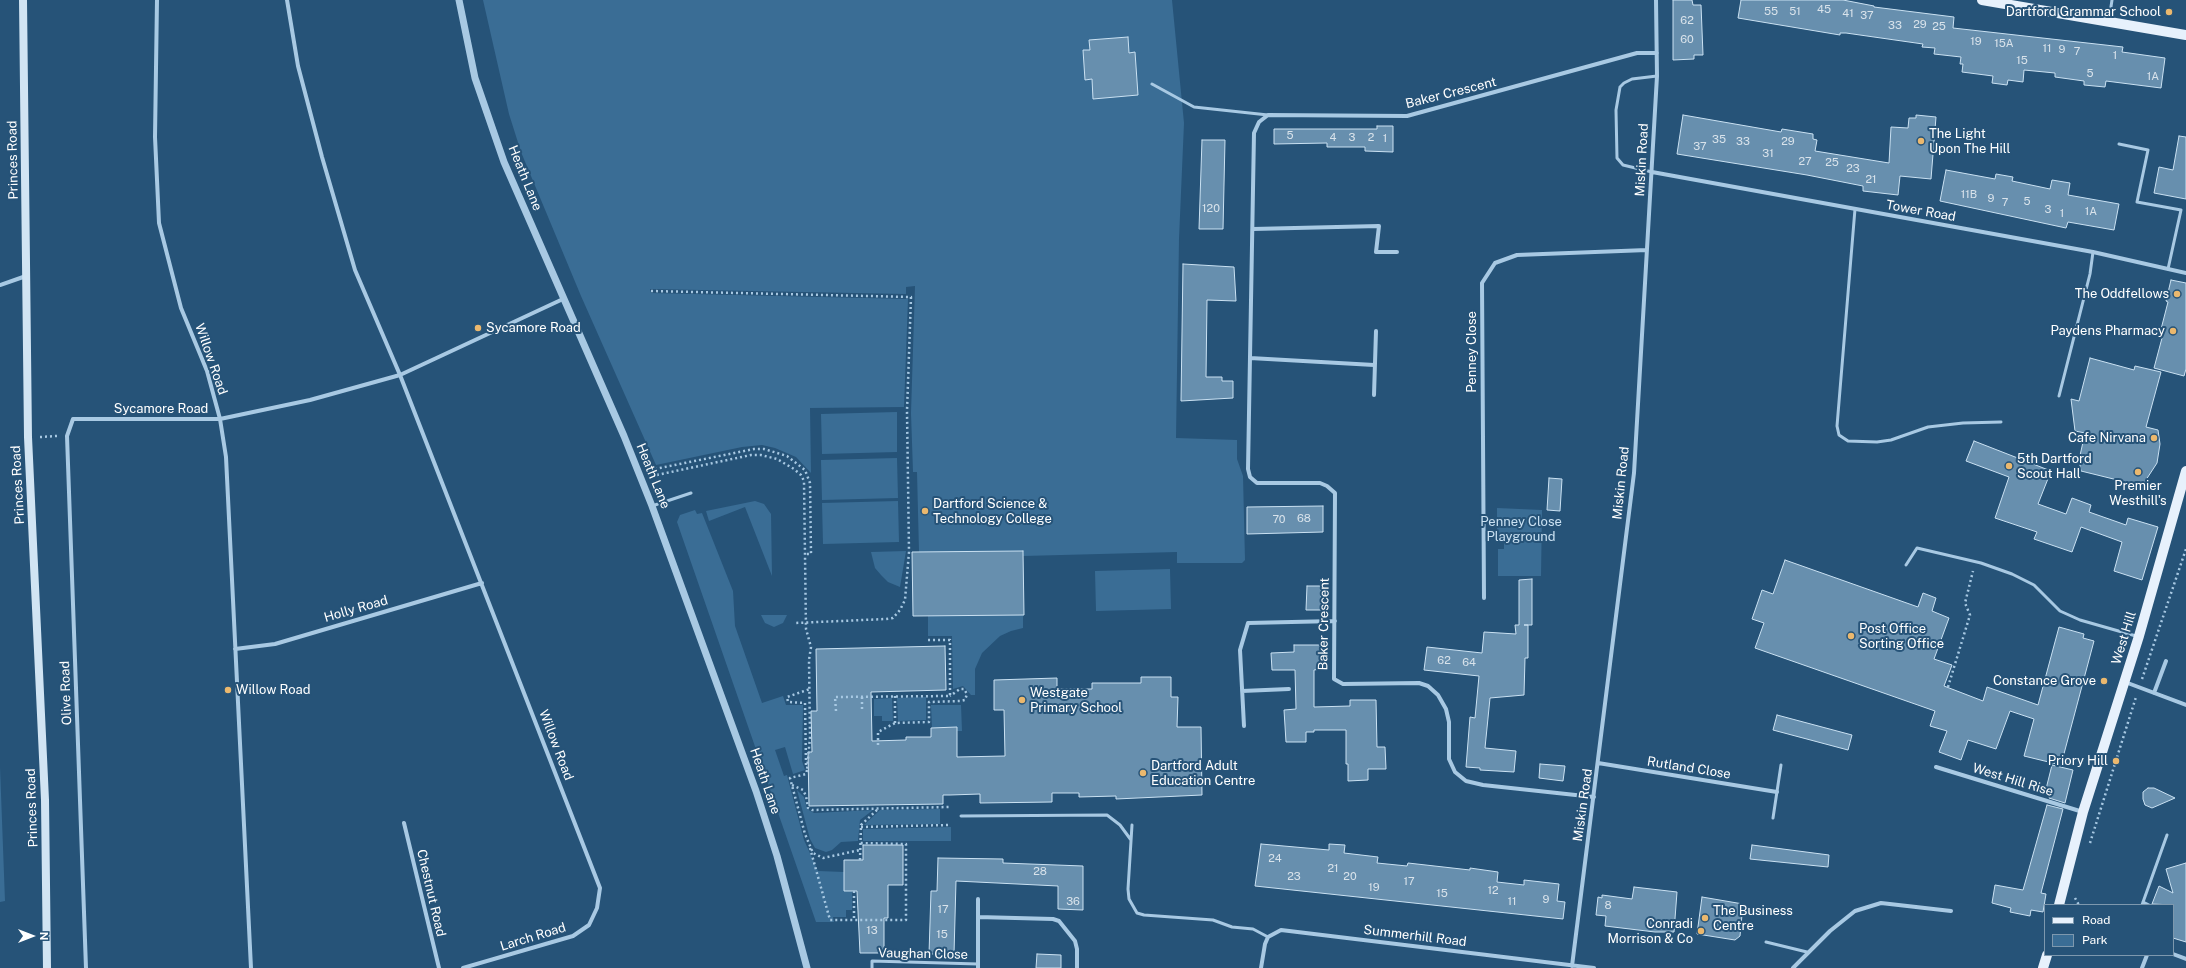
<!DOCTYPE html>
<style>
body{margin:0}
#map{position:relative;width:2186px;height:968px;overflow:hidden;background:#265378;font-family:"Public Sans",sans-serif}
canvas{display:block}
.legend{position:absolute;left:2044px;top:904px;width:130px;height:52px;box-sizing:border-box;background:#265378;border:1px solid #7d98ae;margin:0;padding:5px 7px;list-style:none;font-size:12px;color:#fff}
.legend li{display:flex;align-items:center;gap:8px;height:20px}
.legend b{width:20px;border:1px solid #7d98ae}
.north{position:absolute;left:12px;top:916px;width:40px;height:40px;-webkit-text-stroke:3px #265378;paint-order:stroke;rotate:90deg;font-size:11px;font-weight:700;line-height:16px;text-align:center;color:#fff}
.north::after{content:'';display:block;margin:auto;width:14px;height:18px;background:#fff;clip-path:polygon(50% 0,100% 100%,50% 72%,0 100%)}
</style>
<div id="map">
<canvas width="2186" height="968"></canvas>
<ul class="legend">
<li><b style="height:5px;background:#e7f1fc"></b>Road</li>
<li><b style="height:11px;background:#3a6d95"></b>Park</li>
</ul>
<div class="north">N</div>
</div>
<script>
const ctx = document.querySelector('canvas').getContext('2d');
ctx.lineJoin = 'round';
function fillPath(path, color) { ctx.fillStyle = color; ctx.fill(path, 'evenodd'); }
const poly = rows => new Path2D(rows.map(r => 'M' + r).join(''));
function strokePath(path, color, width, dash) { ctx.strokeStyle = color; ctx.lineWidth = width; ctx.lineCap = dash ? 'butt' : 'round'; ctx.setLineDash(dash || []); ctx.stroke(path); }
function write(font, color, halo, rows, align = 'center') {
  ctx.font = font + ' "Public Sans",sans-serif'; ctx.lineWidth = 4; ctx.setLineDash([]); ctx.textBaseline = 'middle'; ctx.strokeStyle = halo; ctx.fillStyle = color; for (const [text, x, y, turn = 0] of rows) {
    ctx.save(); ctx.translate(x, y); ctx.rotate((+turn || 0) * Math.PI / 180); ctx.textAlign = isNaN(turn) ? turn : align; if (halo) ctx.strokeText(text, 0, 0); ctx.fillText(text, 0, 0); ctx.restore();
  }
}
const green = poly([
 [483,0,1172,0,1184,123,1179,239,1176,438,1237,440,1237,459,1243,476,1245,560,1242,563,1177,563,1177,552,1023,556,1023,551,919,552,917,472,913,472,911,413,915,286,906,287,906,294,650,289,651,293,908,299,904,407,810,408,811,473,796,457,775,448,762,445,742,447,656,465,581,296,521,152,509,114],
 [897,412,897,452,822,454,821,414],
 [897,458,898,498,822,500,821,460],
 [755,501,764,504,771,514,772,576,745,507,709,521,706,511],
 [898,501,899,542,823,544,822,503],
 [1497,508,1542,510,1541,576,1498,576,1498,549,1504,549,1504,541,1497,535],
 [695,510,697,514,702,513,733,591,735,626,762,703,783,696,786,705,803,705,802,761,805,770,793,774,785,747,775,750,784,776,787,775,804,840,818,871,844,872,844,891,852,891,852,910,846,910,846,917,833,917,834,922,816,922,677,522,680,515],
 [906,551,900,587,888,582,881,575,875,568,871,552],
 [1170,569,1171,609,1096,611,1095,571],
 [761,615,787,615,783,623,774,627,765,623],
 [1023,615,1023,628,1011,631,1000,636,982,653,975,669,975,695,971,695,963,686,953,689,952,636,928,636,928,616],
 [926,697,926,720,898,721,897,698],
 [892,698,893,721,882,721,882,716,874,716,874,699],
 [931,705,961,705,962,731,957,731,956,727,932,728],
 [0,767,5,901,0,902],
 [797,790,804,797,807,809,814,813,873,810,860,820,858,841,841,842,832,850,826,852,815,848,810,839],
 [940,809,940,824,864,825,880,810],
 [951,827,951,841,863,841,863,829]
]);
const building = poly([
 [1673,0,1692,0,1693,5,1701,5,1703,55,1694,55,1694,59,1673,60,1673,0],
 [1741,0,1843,0,1874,6,1874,7,1954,17,1953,28,2123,47,2122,52,2165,58,2161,88,2106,81,2105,87,2084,85,2084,81,2055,77,2055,73,2024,70,2023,82,2008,80,2007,85,1992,83,1993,76,1962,72,1963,64,1960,64,1961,57,1934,54,1935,48,1922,47,1923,44,1846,33,1840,33,1840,35,1738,18,1741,0],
 [1128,37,1129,53,1135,52,1138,95,1093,99,1092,79,1085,80,1083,50,1090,50,1089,40,1128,37],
 [1683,115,1781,132,1782,129,1813,134,1813,139,1817,140,1815,151,1889,163,1891,127,1908,128,1909,118,1916,118,1916,115,1936,117,1931,179,1900,176,1898,195,1863,191,1863,186,1807,175,1677,154,1683,115],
 [1377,126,1393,126,1393,152,1365,151,1365,147,1327,147,1327,143,1274,144,1274,129,1377,129,1377,126],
 [2179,136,2186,137,2186,199,2154,193,2159,167,2173,170,2179,136],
 [1202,140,1225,140,1223,229,1199,229,1202,140],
 [1946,170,1995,179,1996,174,2013,177,2012,181,2050,189,2052,180,2070,183,2068,195,2119,204,2114,230,2068,222,2066,228,1940,201,1946,170],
 [1183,264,1234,267,1236,301,1207,300,1206,377,1222,377,1222,381,1233,381,1233,398,1181,401,1183,264],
 [2171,280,2186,283,2186,369,2184,376,2154,368,2162,338,2159,337,2168,302,2166,301,2171,280],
 [2090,358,2134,370,2135,366,2161,372,2146,427,2158,430,2160,444,2157,463,2142,486,2081,471,2079,460,2085,433,2075,431,2071,399,2079,401,2090,358],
 [1974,441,2051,471,2038,504,2066,514,2072,498,2091,505,2089,512,2126,525,2128,518,2158,527,2142,580,2114,571,2122,542,2081,527,2072,552,2034,539,2037,532,1995,518,2009,477,1966,461,1974,441],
 [1549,478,1562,479,1560,511,1547,510,1549,478],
 [1323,506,1323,532,1247,534,1247,507,1323,506],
 [1023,551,1024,615,913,616,912,552,1023,551],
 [1785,560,1918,607,1923,593,1936,598,1932,611,1949,618,1934,659,1952,665,1944,686,1983,701,1987,687,2038,705,2059,627,2084,634,2083,638,2094,641,2061,765,2024,756,2034,719,2010,711,1996,749,1968,740,1961,760,1939,752,1947,731,1930,726,1935,711,1755,648,1764,623,1752,619,1762,590,1773,594,1785,560],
 [1532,579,1532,625,1524,625,1528,625,1528,658,1525,658,1524,695,1490,698,1485,748,1516,751,1514,772,1480,770,1480,768,1466,767,1470,717,1475,718,1479,676,1424,670,1427,647,1482,653,1484,632,1516,634,1515,625,1519,625,1519,580,1532,579],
 [1307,586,1321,586,1321,610,1306,610,1307,586],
 [1294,645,1320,645,1321,669,1314,670,1314,707,1350,706,1350,700,1376,700,1377,747,1385,747,1386,769,1368,769,1368,780,1348,781,1348,764,1346,764,1346,730,1314,730,1314,732,1306,732,1306,742,1286,742,1284,710,1296,709,1295,670,1272,670,1271,653,1294,652,1294,645],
 [945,646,946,690,871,692,872,741,906,740,906,737,931,737,931,728,957,727,957,757,1005,756,1004,710,994,710,994,680,1057,678,1057,689,1092,689,1092,683,1141,683,1141,677,1171,677,1171,697,1178,697,1177,727,1201,727,1202,795,1116,799,1116,796,1079,797,1079,793,1052,793,1052,802,980,803,980,794,950,795,943,795,943,804,809,806,808,752,812,752,811,711,817,711,816,649,945,646],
 [1777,715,1852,735,1848,750,1773,730,1777,715],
 [1540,764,1565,766,1563,781,1539,778,1540,764],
 [2052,765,2073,770,2065,803,2049,798,2050,794,2045,793,2052,765],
 [2148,788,2154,788,2175,798,2152,808,2145,805,2143,799,2143,792,2148,788],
 [2047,805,2063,809,2041,893,2046,894,2043,912,2031,910,2030,916,2010,912,2011,908,1992,903,1995,885,2023,890,2047,805],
 [1261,844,1329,850,1329,844,1345,845,1344,853,1378,857,1377,863,1407,866,1408,863,1470,870,1470,868,1498,872,1497,882,1524,885,1524,880,1559,884,1557,901,1565,902,1563,919,1255,886,1261,844],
 [863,845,903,845,903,885,888,885,888,918,884,918,884,953,860,953,857,891,844,891,844,860,863,860,863,845],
 [1752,845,1829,855,1828,867,1750,859,1752,845],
 [938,858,1003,859,1003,863,1083,866,1083,910,1058,909,1058,886,956,881,954,954,929,954,931,891,937,891,938,858],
 [2186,863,2186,942,2173,938,2173,905,2152,904,2159,886,2173,893,2166,869,2186,863],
 [1634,887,1677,892,1674,932,1655,932,1605,926,1606,916,1596,915,1598,897,1602,898,1602,895,1632,899,1634,887],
 [1702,897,1743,904,1740,936,1735,940,1697,934,1702,897],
 [1037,954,1061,955,1061,968,1036,968,1037,954]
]);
const path = poly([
 [651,291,911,297,907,411,909,552,905,600,900,610,893,618,886,619,795,623],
 [40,437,57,436],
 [650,470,754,449,764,449,787,456,805,470,810,483,811,554,804,554],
 [652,476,751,455,761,455,777,459,794,469,801,475,804,481,806,629,811,647,809,660,810,737,807,770],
 [2142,679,2186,549],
 [1948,687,1970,615,1965,603,1973,571],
 [895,696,895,723],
 [862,697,862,711],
 [836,711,835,697,950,696,950,640,928,640],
 [878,745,878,732,895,723,929,722,929,702,960,701,965,700,967,694,964,689,960,689,950,696],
 [806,765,805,703,788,702,787,697,810,689],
 [807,770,806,774,790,778,805,834,813,853,823,858,860,850],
 [792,785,803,790,806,796,808,808,812,810,949,807],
 [861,827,949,825],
 [2090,843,2136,697],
 [810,848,830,920,906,920,906,844,860,843],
 [860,860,861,825,878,809],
 [854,891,854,920],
 [2075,898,2079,905]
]);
const service = poly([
 [2109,20,2112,0],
 [1152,84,1194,107,1268,115],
 [2119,144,2148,150,2137,202,2181,210,2168,269],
 [1652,172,1623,165,1617,158,1616,110,1620,87,1624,83,1632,79,1657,76],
 [1855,209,1837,426,1839,435,1848,441,1877,442,1891,440,1928,427,1963,423,2001,422],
 [2059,396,2090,274,2093,252],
 [652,506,691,493],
 [1906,565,1917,548,1981,563,2012,574,2034,585,2060,611,2080,620,2136,636],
 [961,816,1107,815,1120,825,1131,840],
 [1773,818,1781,765],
 [1132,825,1128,889,1129,899,1137,913,1144,915,1213,920,1232,927,1253,929,1268,937],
 [2143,902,2149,905],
 [2142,905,2167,835],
 [1766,942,1807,952],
 [872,968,872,961,978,964]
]);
const minor = poly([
 [157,0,155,137,159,223,181,308,207,371,220,419,226,457,251,968],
 [287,0,298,66,322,157,355,270,400,375,600,888,597,908,589,925,573,936,463,968],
 [1652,172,2093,252,2186,273],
 [1253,229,1379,226,1376,252,1397,252],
 [0,285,26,276],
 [1250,358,1374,365],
 [1374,395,1376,331],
 [1484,598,1482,283,1495,263,1517,255,1647,250],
 [235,649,275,644,482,583],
 [2125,682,2186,705],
 [1242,691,1289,689],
 [2154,693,2166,661],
 [1244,726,1240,650,1248,623,1335,621],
 [1598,763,1777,792],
 [1936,767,2083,812],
 [1594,797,1483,785,1466,781,1455,772,1449,759,1449,722,1446,709,1438,695,1428,686,1419,683,1343,684,1334,679,1335,493,1327,486,1320,483,1257,483,1250,477,1248,469,1254,133,1259,122,1268,115,1407,116,1637,53,1657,53],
 [404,823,439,968],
 [978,917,978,899],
 [2173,954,2186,959],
 [1572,966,1634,473,1657,76,1656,0],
 [86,968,67,436,73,419,220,419,310,400,400,375,563,299],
 [978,968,978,917,1053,919,1059,921,1075,941,1077,949,1077,968],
 [1261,968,1265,944,1268,937,1281,930,1594,968],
 [1793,968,1830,931,1855,911,1881,903,1951,911],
 [2142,968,2147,955]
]);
const tertiary = poly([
 [459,0,475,78,504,162,624,436,652,506,756,791,777,856,807,968]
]);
const secondary = poly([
 [23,0,28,437,45,800,47,968]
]);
const primary = poly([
 [1982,0,2186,35],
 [2059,905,2083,812,2139,636,2186,471],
 [2043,968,2047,955]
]);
const markers = [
 [2169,12,4,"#ebb86e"],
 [1921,141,4,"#ebb86e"],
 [2177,294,4,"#ebb86e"],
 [478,328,4,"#ebb86e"],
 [2173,331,4,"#ebb86e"],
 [2154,438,4,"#ebb86e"],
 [2009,466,4,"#ebb86e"],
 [2138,472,4,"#ebb86e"],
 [925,511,4,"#ebb86e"],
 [1851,636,4,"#ebb86e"],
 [2104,681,4,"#ebb86e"],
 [228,690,4,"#ebb86e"],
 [1022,700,4,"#ebb86e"],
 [2116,761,4,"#ebb86e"],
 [1143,773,4,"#ebb86e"],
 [1705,918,4,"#ebb86e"],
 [1701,931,4,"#ebb86e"]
];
const numberNames = [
 ["45",1824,10],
 ["55",1771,12],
 ["51",1795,12],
 ["41",1848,14],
 ["37",1867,16],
 ["62",1687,21],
 ["29",1920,25],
 ["33",1895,26],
 ["25",1939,27],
 ["60",1687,40],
 ["19",1976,42],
 ["15A",2004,44],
 ["11",2047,49],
 ["9",2062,50],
 ["7",2077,52],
 ["1",2115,56],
 ["15",2022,61],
 ["5",2090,74],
 ["1A",2153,77],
 ["5",1290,136],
 ["4",1333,138],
 ["3",1352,138],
 ["2",1371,138],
 ["1",1385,139],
 ["35",1719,140],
 ["33",1743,142],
 ["29",1788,142],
 ["37",1700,147],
 ["31",1768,154],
 ["27",1805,162],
 ["25",1832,163],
 ["23",1853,169],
 ["21",1871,180],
 ["11B",1969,195],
 ["9",1991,199],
 ["5",2027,202],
 ["7",2005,203],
 ["120",1211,209],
 ["3",2048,210],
 ["1A",2091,212],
 ["1",2062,214],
 ["68",1304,519],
 ["70",1279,520],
 ["62",1444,661],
 ["64",1469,663],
 ["24",1275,859],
 ["21",1333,869],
 ["28",1040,872],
 ["23",1294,877],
 ["20",1350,877],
 ["17",1409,882],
 ["19",1374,888],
 ["12",1493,891],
 ["15",1442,894],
 ["9",1546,900],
 ["36",1073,902],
 ["11",1512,902],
 ["8",1608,906],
 ["17",943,910],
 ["13",872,931],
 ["15",942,935]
];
const poiNames = [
 ["Dartford Grammar School",2161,12,"right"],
 ["The Light",1929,134],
 ["Upon The Hill",1929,149],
 ["The Oddfellows",2169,294,"right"],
 ["Sycamore Road",486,328],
 ["Paydens Pharmacy",2165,331,"right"],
 ["Cafe Nirvana",2146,438,"right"],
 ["5th Dartford",2017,459],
 ["Scout Hall",2017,474],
 ["Premier",2138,486,"center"],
 ["Westhill's",2138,501,"center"],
 ["Dartford Science &",933,504],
 ["Technology College",933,519],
 ["Post Office",1859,629],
 ["Sorting Office",1859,644],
 ["Constance Grove",2096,681,"right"],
 ["Willow Road",236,690],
 ["Westgate",1030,693],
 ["Primary School",1030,708],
 ["Priory Hill",2108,761,"right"],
 ["Dartford Adult",1151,766],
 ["Education Centre",1151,781],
 ["The Business",1713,911],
 ["Centre",1713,926],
 ["Conradi",1693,924,"right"],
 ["Morrison & Co",1693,939,"right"]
];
const streetNames = [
 ["Baker Crescent",1451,93,-14],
 ["Princes Road",13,160,-91],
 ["Miskin Road",1642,160,-87],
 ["Heath Lane",525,178,68],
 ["Tower Road",1921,211,10],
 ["Penney Close",1472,352,-90],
 ["Willow Road",211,359,71],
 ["Sycamore Road",161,409],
 ["Heath Lane",653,476,68],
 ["Miskin Road",1621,483,-84],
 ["Princes Road",18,485,-93],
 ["Holly Road",356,609,-16],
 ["Baker Crescent",1324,624,-89],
 ["West Hill",2124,638,-73],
 ["Olive Road",66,693,-92],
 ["Willow Road",556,745,69],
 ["Rutland Close",1689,768,9],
 ["West Hill Rise",2013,780,17],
 ["Heath Lane",765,781,71],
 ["Miskin Road",1583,805,-82],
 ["Princes Road",32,808,-92],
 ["Chestnut Road",431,893,77],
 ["Summerhill Road",1415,936,7],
 ["Larch Road",533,937,-17],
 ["Vaughan Close",923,954,1]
];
const parkNames = [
 ["Penney Close",1521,522],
 ["Playground",1521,537]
];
fillPath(green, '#3a6d95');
fillPath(building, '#678fae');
strokePath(building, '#cae1f2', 1);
strokePath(path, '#a8c9e3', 2.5, [2, 3]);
strokePath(service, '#a8c9e3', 3);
strokePath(minor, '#a8c9e3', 4);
strokePath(tertiary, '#a8c9e3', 7);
strokePath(secondary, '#d1e4f3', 8);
strokePath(primary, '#e7f1fc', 10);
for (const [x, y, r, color] of markers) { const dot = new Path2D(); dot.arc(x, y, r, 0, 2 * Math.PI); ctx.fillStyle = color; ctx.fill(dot); strokePath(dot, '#265378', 1.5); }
write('11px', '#d9e3eb', null, numberNames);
write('13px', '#fff', '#265378', poiNames, 'left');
write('13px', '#fff', '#265378', streetNames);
write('13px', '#cae1f2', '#265378', parkNames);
</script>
